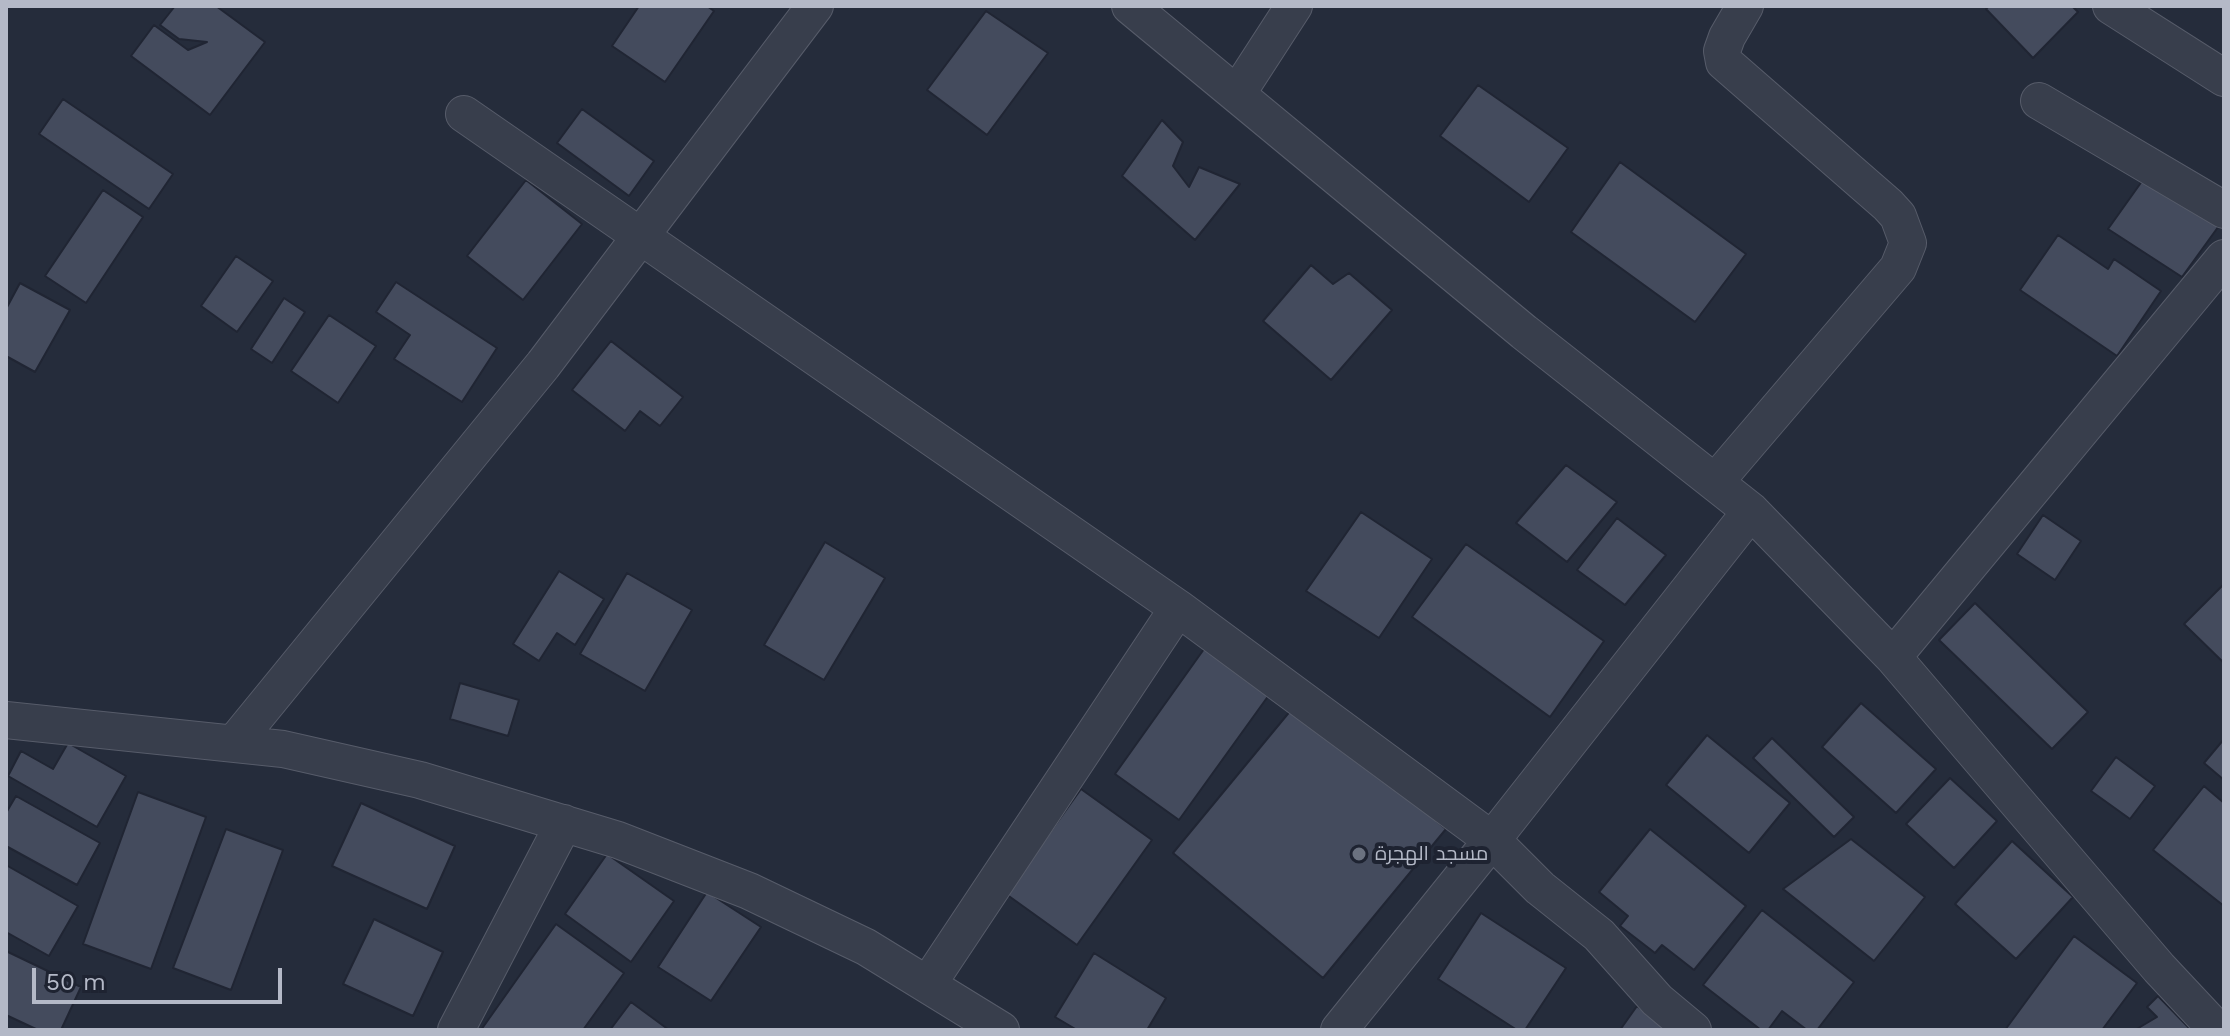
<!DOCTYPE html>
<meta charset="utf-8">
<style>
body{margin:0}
#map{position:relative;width:2230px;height:1036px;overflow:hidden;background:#252c3b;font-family:"Work Sans",sans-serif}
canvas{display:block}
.frame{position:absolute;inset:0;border:8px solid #b4b9c7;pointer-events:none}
.scale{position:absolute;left:32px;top:968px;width:250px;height:36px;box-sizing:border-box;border:4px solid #b4b9c7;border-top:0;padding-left:10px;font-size:24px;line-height:28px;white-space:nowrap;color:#b4b9c7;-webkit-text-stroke:6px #1e2331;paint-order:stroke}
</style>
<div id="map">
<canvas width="2230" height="1036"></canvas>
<div class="frame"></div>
<div class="scale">50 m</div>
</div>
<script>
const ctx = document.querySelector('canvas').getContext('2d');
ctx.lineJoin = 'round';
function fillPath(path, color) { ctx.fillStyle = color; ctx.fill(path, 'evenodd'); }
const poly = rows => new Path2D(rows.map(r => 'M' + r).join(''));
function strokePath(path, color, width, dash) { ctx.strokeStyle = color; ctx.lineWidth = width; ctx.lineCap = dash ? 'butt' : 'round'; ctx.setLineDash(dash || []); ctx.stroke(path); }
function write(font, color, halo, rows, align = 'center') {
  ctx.font = font + ' "Work Sans",Cairo,sans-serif'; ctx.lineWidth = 8; ctx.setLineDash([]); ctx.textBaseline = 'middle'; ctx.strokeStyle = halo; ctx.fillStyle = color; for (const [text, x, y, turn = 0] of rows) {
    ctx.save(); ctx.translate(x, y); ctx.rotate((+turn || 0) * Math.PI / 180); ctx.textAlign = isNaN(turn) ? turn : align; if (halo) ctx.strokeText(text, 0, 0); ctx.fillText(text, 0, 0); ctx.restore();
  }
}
const building = poly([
 [175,6,216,6,265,42,210,115,131,56,154,25,188,50,207,42,179,39,160,25,175,6],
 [639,6,707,6,714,11,665,82,612,46,639,6],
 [1989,6,2072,6,2078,12,2033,58,1986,9,1989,6],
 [986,11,1048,53,987,135,927,90,986,11],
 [1478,85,1568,148,1529,202,1440,136,1478,85],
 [63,99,173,174,149,209,39,134,63,99],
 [582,109,654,161,629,196,557,143,582,109],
 [1162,120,1183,142,1173,166,1189,187,1199,167,1240,184,1195,240,1122,176,1162,120],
 [1620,162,1746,254,1695,322,1571,232,1620,162],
 [2145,177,2221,223,2182,277,2108,229,2145,177],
 [526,180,582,224,523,300,467,256,526,180],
 [103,190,143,217,86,303,45,276,103,190],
 [2058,235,2108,269,2114,259,2161,291,2117,356,2020,290,2058,235],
 [236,256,273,281,237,332,201,306,236,256],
 [1311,265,1333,284,1349,273,1392,310,1331,380,1263,321,1311,265],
 [396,282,497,348,462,402,394,359,410,335,376,312,396,282],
 [20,283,70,310,35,372,6,356,6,309,20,283],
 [284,298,305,312,272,363,251,349,284,298],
 [329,315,376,346,338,403,291,371,329,315],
 [611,341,683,397,660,426,640,411,625,431,572,390,611,341],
 [1566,465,1617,502,1567,562,1516,523,1566,465],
 [1361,512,1432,559,1379,638,1306,591,1361,512],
 [2043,515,2081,541,2055,580,2017,554,2043,515],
 [1617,518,1666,555,1625,605,1577,570,1617,518],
 [825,542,885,578,824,680,764,645,825,542],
 [1466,544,1604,641,1550,717,1412,617,1466,544],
 [559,571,604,599,575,645,557,633,539,661,513,644,559,571],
 [627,573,692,610,645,691,580,654,627,573],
 [2224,584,2224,663,2184,624,2224,584],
 [1975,603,2088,712,2052,749,1939,640,1975,603],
 [1209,642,1274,688,1179,820,1115,774,1209,642],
 [460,683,519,700,508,736,450,719,460,683],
 [1861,703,1936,769,1896,813,1822,747,1861,703],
 [1296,704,1446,829,1323,978,1173,853,1296,704],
 [1707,735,1790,803,1749,853,1666,785,1707,735],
 [1772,738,1854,817,1834,837,1753,758,1772,738],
 [2224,739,2224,780,2204,763,2224,739],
 [68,743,126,776,97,827,8,776,21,751,53,769,68,743],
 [2116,757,2155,786,2130,819,2091,791,2116,757],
 [1950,778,1997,821,1954,868,1906,824,1950,778],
 [2204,786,2224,803,2224,906,2153,850,2204,786],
 [1081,789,1152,840,1077,945,1006,894,1081,789],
 [138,792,206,817,151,969,83,944,138,792],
 [16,796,100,843,77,885,6,846,6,813,16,796],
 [361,803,455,846,427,909,332,866,361,803],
 [226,829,283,850,231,990,173,968,226,829],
 [1650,829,1746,906,1694,970,1662,945,1655,953,1620,926,1628,916,1599,892,1650,829],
 [1851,839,1925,897,1874,961,1783,889,1851,839],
 [2012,841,2073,897,2016,959,1955,904,2012,841],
 [607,854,674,901,631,962,565,914,607,854],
 [6,865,78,906,49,956,6,932,6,865],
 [707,892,761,927,711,1001,658,967,707,892],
 [1762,910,1854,982,1817,1030,1807,1030,1782,1011,1768,1030,1761,1030,1703,985,1762,910],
 [1481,913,1566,968,1525,1030,1517,1030,1438,979,1481,913],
 [374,919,443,952,413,1016,343,984,374,919],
 [556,924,624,973,583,1030,481,1030,556,924],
 [2074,936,2137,983,2102,1030,2005,1030,2074,936],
 [6,951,81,987,61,1030,38,1030,6,1015,6,951],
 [1094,953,1166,998,1147,1030,1077,1030,1055,1017,1094,953],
 [2158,996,2191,1030,2135,1030,2157,1017,2147,1007,2158,996],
 [631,1002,669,1030,610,1030,631,1002],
 [1637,1006,1669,1030,1620,1030,1637,1006]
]);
const minor = poly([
 [1130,6,1524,332,1751,511,1893,657,2159,968,2217,1030],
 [2111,6,2224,78],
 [1237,94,1294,6],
 [2039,101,2224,210],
 [464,114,1178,608,1492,840,1751,511],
 [1716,481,1898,268,1908,243,1898,216,1888,205,1724,62,1722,51,1727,37,1745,6],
 [1893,657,2224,258],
 [6,720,283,749,420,780,618,840,749,891,866,947,1001,1030],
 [236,741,543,365,815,6],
 [928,984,1178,608],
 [456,1030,564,823],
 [1339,1030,1492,840,1540,888,1599,935,1657,1000,1693,1030]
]);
const markers = [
 [1359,854,8,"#6b7280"]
];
const poiNames = [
 ["مسجد الهجرة",1375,854]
];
fillPath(building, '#444b5d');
strokePath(building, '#202533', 2);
strokePath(minor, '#575c6a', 38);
strokePath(minor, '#383e4c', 36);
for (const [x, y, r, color] of markers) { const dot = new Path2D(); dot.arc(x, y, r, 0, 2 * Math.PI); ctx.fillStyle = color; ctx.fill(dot); strokePath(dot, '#1e2331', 3); }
write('20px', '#b4b9c7', '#1e2331', poiNames, 'left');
</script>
